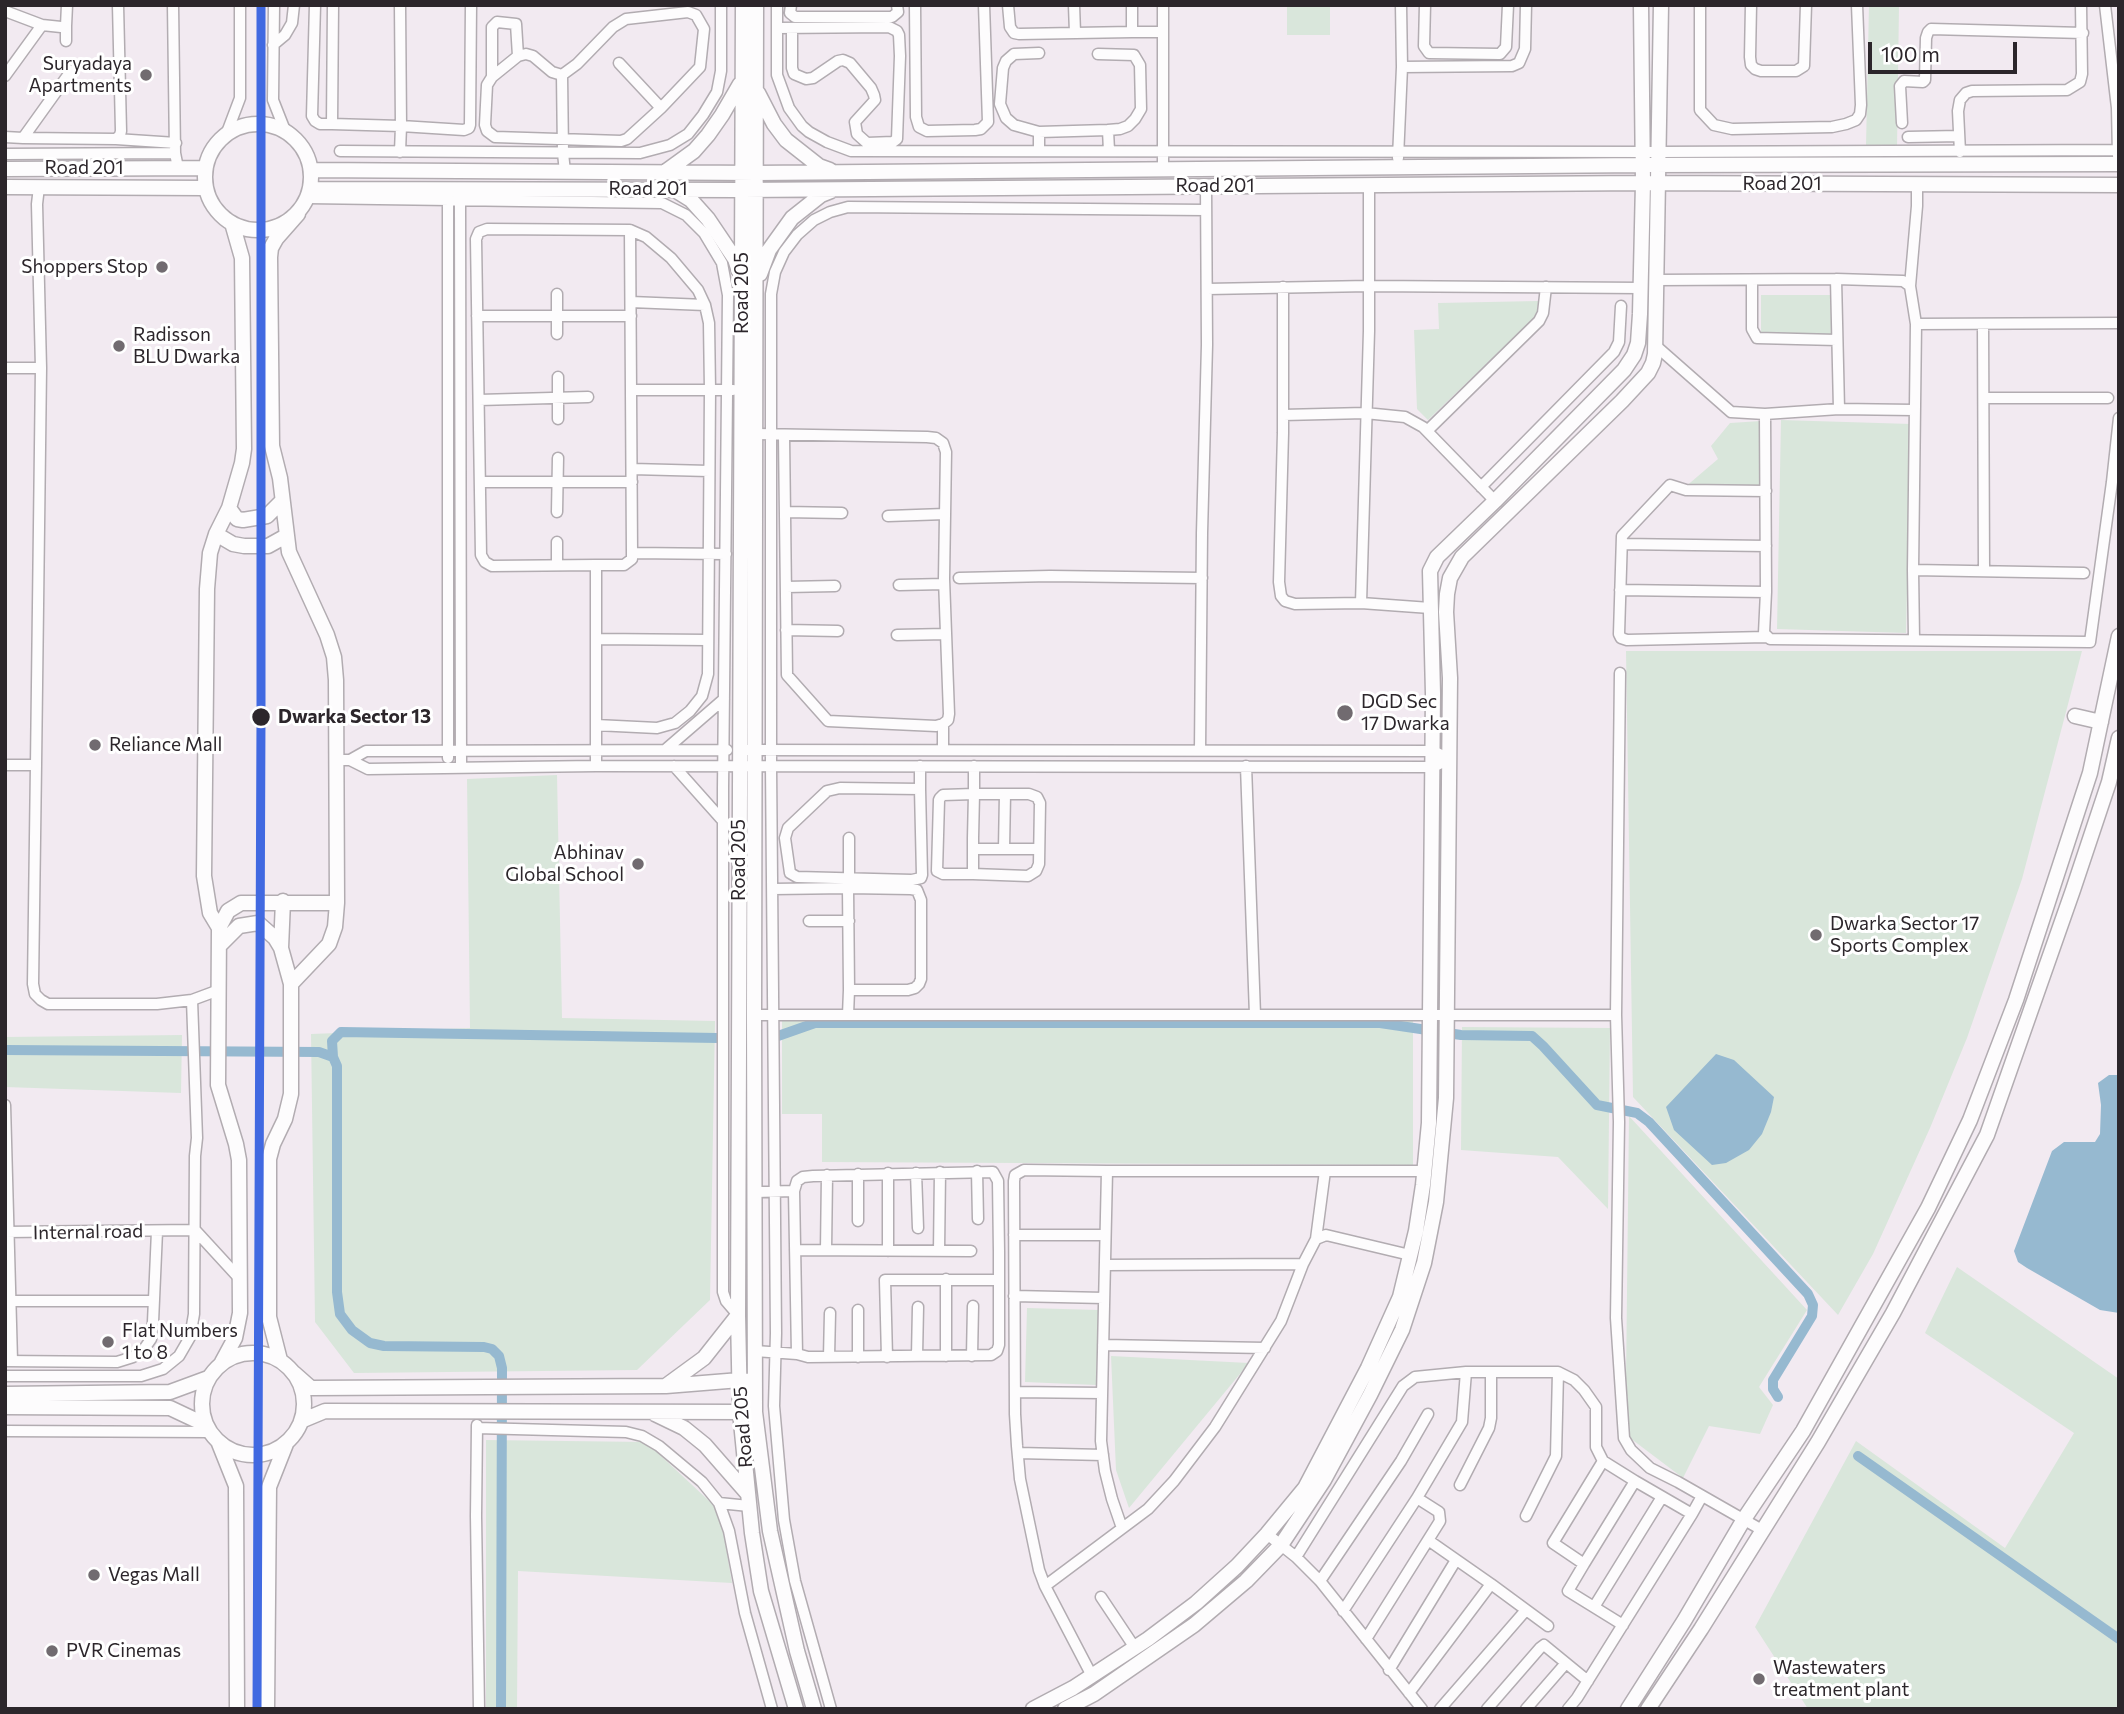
<!DOCTYPE html>
<style>
body{margin:0}
#map{position:relative;width:2124px;height:1714px;overflow:hidden;background:#f2eaf1;font-family:Commissioner,sans-serif}
canvas{display:block}
.frame{position:absolute;inset:0;border:7px solid #2c262b;pointer-events:none}
.scale{position:absolute;left:1868px;top:42px;width:149px;height:32px;box-sizing:border-box;border:4px solid #2c262b;border-top:0;padding-left:9px;font-size:21px;line-height:24px;white-space:nowrap;color:#2c262b;-webkit-text-stroke:5px #fff;paint-order:stroke}
</style>
<div id="map">
<canvas width="2124" height="1714"></canvas>
<div class="frame"></div>
<div class="scale">100 m</div>
</div>
<script>
const ctx = document.querySelector('canvas').getContext('2d');
ctx.lineJoin = 'round';
function fillPath(path, color) { ctx.fillStyle = color; ctx.fill(path, 'evenodd'); }
const poly = rows => new Path2D(rows.map(r => 'M' + r).join(''));
function strokePath(path, color, width, dash) { ctx.strokeStyle = color; ctx.lineWidth = width; ctx.lineCap = dash ? 'butt' : 'round'; ctx.setLineDash(dash || []); ctx.stroke(path); }
function write(font, color, halo, rows, align = 'center') {
  ctx.font = font + ' Commissioner,sans-serif'; ctx.lineWidth = 6; ctx.setLineDash([]); ctx.textBaseline = 'middle'; ctx.strokeStyle = halo; ctx.fillStyle = color; for (const [text, x, y, turn = 0] of rows) {
    ctx.save(); ctx.translate(x, y); ctx.rotate((+turn || 0) * Math.PI / 180); ctx.textAlign = isNaN(turn) ? turn : align; if (halo) ctx.strokeText(text, 0, 0); ctx.fillText(text, 0, 0); ctx.restore();
  }
}
const green = poly([
 [1287,5,1330,5,1330,35,1287,35],
 [1869,5,1899,5,1897,148,1866,146],
 [1761,295,1832,295,1832,336,1761,336],
 [1538,301,1537,315,1428,420,1417,409,1414,330,1439,329,1438,303],
 [1781,420,1911,424,1906,633,1777,629],
 [1761,421,1762,488,1684,488,1718,459,1711,446,1730,423],
 [1626,651,2082,651,2022,879,1967,1038,1930,1128,1873,1254,1838,1315,1633,1097],
 [557,775,562,1018,715,1021,710,1300,637,1370,354,1373,315,1322,311,1034,470,1028,467,779],
 [782,1015,1413,1019,1413,1165,822,1162,822,1114,782,1114],
 [1462,1027,1610,1028,1608,1209,1558,1157,1461,1150],
 [182,1035,181,1093,5,1087,5,1037],
 [1629,1116,1807,1310,1759,1387,1773,1405,1760,1434,1709,1426,1683,1478,1630,1438,1626,1380],
 [1957,1267,2119,1379,2119,1709,1808,1709,1755,1627,1856,1441,2005,1548,2074,1433,1925,1333],
 [1027,1308,1099,1310,1096,1385,1025,1382],
 [1111,1356,1249,1363,1129,1508,1116,1470],
 [486,1440,646,1442,720,1511,732,1583,518,1571,517,1709,486,1709]
]);
const water = poly([
 [1716,1054,1734,1060,1774,1097,1771,1112,1762,1134,1749,1150,1726,1163,1712,1165,1674,1130,1666,1107],
 [2109,1075,2119,1075,2119,1313,2100,1310,2027,1268,2018,1262,2014,1251,2052,1151,2064,1142,2095,1142,2100,1134,2101,1105,2098,1083]
]);
const canal = poly([
 [778,1036,815,1023,1380,1023,1461,1035,1532,1036,1543,1046,1597,1105,1637,1113,1649,1122,1808,1294,1813,1305,1812,1316,1773,1380,1773,1389,1778,1397],
 [5,1050,319,1052,333,1057,337,1066,337,1292,340,1314,352,1330,370,1343,384,1346,484,1347,492,1349,499,1356,502,1368,501,1709],
 [333,1057,332,1041,341,1032,718,1038],
 [1858,1456,2119,1639]
]);
const street = poly([
 [173,5,175,153],
 [274,5,273,100,286,133],
 [315,5,312,116,315,121,320,124,332,124],
 [333,5,332,124,401,126,464,130,469,128,470,125,471,5],
 [777,5,777,75,789,108,802,126,809,132,827,142,851,151,1659,152,2119,150],
 [791,5,790,13,795,17,892,17,898,12,897,5],
 [915,5,916,117,919,127,927,131,975,130,981,129,988,122,984,5],
 [1008,5,1010,27,1014,33,1019,34,1132,32],
 [1074,5,1075,33],
 [1132,5,1132,32,1163,32],
 [1163,5,1163,169],
 [1425,5,1424,46,1429,53,1500,54,1506,47,1508,5],
 [1700,5,1700,110,1714,125,1732,129,1832,127,1846,124,1856,120,1860,114,1861,105,1857,5],
 [1751,5,1750,57,1751,65,1755,69,1761,71,1796,71,1804,66,1806,5],
 [2105,5,2117,108,2118,156],
 [5,11,42,25,61,27,66,26,67,5],
 [688,12,696,15,704,29,700,67,661,108,627,139,621,141,495,137,487,131,485,125,487,85,492,77,518,56,526,54,533,56,552,72,562,75,577,64,613,27,626,19,688,12],
 [777,28,889,27,897,31,899,35,900,56,897,139,893,142,867,143,857,134,855,122,875,100,874,95,871,88,850,63,843,60,838,61,813,78,806,79,794,74,792,68,792,29],
 [66,41,66,26],
 [273,45,285,35,292,23,294,5],
 [1098,54,1134,55,1140,65,1141,109,1135,119,1128,126,1120,129,1108,130,1109,151],
 [619,63,661,108],
 [1402,67,1512,66,1519,63,1525,49,1526,5],
 [562,75,563,153,565,172],
 [5,76,42,25],
 [492,77,492,27,497,22,516,24,518,56],
 [1902,123,1900,86,1904,81,1923,82,1925,80,1926,38,1928,32,1931,29,2083,33],
 [1039,132,1108,130],
 [226,135,240,98,240,5],
 [5,137,23,138,71,71],
 [1908,137,1959,136],
 [23,138,116,139,120,135,121,131,118,5],
 [116,139,176,143],
 [340,151,640,153,670,145,688,134,703,115,717,92,721,71,721,5],
 [1039,151,1039,132,1014,125,1006,118,1000,104,1003,68,1006,61,1014,54,1039,53],
 [400,152,401,126,400,5],
 [1960,152,1958,111,1960,100,1966,93,1972,91,2067,90,2080,82,2082,74,2081,5],
 [5,154,175,153,178,168],
 [1398,158,1402,67,1401,5],
 [308,198,662,203,686,215,704,233,722,263,728,295,723,788,723,1292,726,1301,738,1315],
 [448,199,448,758],
 [460,199,461,767],
 [630,230,632,553],
 [1836,279,1839,409,1914,410],
 [1657,280,1836,279,1903,281,1910,286,1916,324,1913,570,1914,639],
 [1752,280,1752,329,1757,338,1837,340],
 [1910,286,1917,206,1917,184],
 [1283,287,1283,433,1279,582,1281,596,1285,601,1295,604,1361,603,1430,608],
 [1207,289,1369,286,1641,288],
 [631,302,705,305],
 [477,316,631,316],
 [1916,324,2119,323],
 [1983,324,1984,571],
 [557,334,557,294],
 [1656,346,1731,412,1765,414,1839,409],
 [5,368,41,368],
 [631,390,733,390],
 [1984,398,2108,398],
 [479,400,588,397],
 [1765,414,1766,592,1764,633,1770,639,2090,642,2112,482,2119,418],
 [1283,415,1365,413,1405,417,1423,427,1495,501],
 [558,419,558,377],
 [1427,431,1539,321,1543,313,1546,287],
 [756,434,927,437,936,438,943,443,946,452,944,579,949,714,948,720,943,724,936,726,828,721,787,675,784,436],
 [632,469,709,471],
 [481,482,632,482],
 [1481,487,1614,352,1619,342,1621,306],
 [1766,491,1686,490,1670,485,1622,536,1619,634,1621,638,1627,640,1766,637],
 [557,512,558,458],
 [785,512,842,513],
 [888,516,945,514],
 [557,542,557,565],
 [1622,544,1766,546],
 [596,565,624,565,632,559,632,553,726,554],
 [1913,570,2084,573],
 [959,578,1050,576,1202,578],
 [899,585,944,584],
 [786,587,835,586],
 [1620,590,1766,592],
 [1361,603,1369,331,1369,185],
 [786,630,838,631],
 [897,635,946,634],
 [596,639,707,640],
 [1620,673,1616,1015,1619,1122,1616,1318,1624,1438,1631,1450,1650,1468,1678,1482,1762,1530],
 [943,724,943,750],
 [665,750,724,699],
 [747,750,1433,751,1450,759],
 [1200,750,1202,533,1207,345,1206,186],
 [335,760,350,760,366,751,727,750],
 [350,760,368,769,596,766,1433,767,1450,759],
 [5,765,36,765,41,368,37,204,39,187],
 [36,765,33,984,35,994,41,1000,48,1004,157,1004,192,1000,219,990],
 [596,766,596,565,492,566,485,562,481,555,476,239,479,232,487,229,630,230,646,237,671,258,698,290,705,305,709,323,710,390,708,674,702,696,690,711,675,723,657,728,596,725],
 [674,766,723,821],
 [920,766,920,789,922,875,921,878,912,880,797,877,790,873,785,838,788,828,827,791,840,788,920,789],
 [1246,766,1255,1015],
 [973,849,1039,849],
 [1004,849,1005,794],
 [973,874,943,874,937,871,939,800,940,798,943,795,974,794,1029,794,1037,797,1040,803,1039,864,1036,871,1028,876,973,874,973,838,974,794,974,766],
 [849,878,849,838],
 [773,889,848,888,911,889,917,890,921,900,921,979,919,984,915,988,908,990,849,990,848,888],
 [809,921,849,921],
 [754,1015,1616,1015],
 [848,1015,849,990],
 [5,1105,12,1361],
 [977,1171,978,1219],
 [888,1173,888,1251],
 [916,1173,918,1228],
 [858,1174,858,1221],
 [794,1191,797,1354],
 [5,1232,195,1230,240,1279],
 [1014,1235,1105,1235],
 [1316,1239,1325,1171],
 [795,1250,971,1251],
 [826,1250,827,1175],
 [939,1251,940,1172],
 [1105,1265,1303,1264],
 [1014,1296,1104,1298],
 [6,1301,154,1301],
 [1103,1345,1265,1348],
 [755,1351,797,1354,808,1357,991,1355,997,1351,999,1345,999,1252,998,1181,993,1172,813,1176,803,1177,797,1181,794,1191,755,1192],
 [917,1356,918,1307],
 [946,1356,946,1279],
 [972,1356,973,1306],
 [829,1357,830,1313],
 [858,1357,858,1310],
 [887,1357,885,1280,999,1280],
 [5,1361,117,1362,133,1357,144,1349,151,1339,153,1322,157,1231],
 [5,1376,141,1376,163,1369,179,1356,190,1337,194,1314,195,1156,197,1138,192,1000],
 [1015,1392,1102,1393],
 [477,1425,476,1516,479,1709],
 [477,1428,626,1432,642,1436,659,1446,702,1482,719,1503,729,1531,745,1613,772,1709],
 [5,1431,209,1432],
 [1018,1453,1103,1455],
 [1460,1485,1489,1428,1491,1418,1491,1372],
 [1417,1498,1462,1422,1466,1372],
 [719,1503,749,1506],
 [1526,1516,1556,1456,1558,1372],
 [1122,1528,1112,1499,1105,1471,1101,1441,1107,1171,1425,1171],
 [1267,1534,1296,1557,1320,1581,1422,1709],
 [1296,1557,1403,1386,1415,1377,1466,1372,1558,1372,1574,1380,1584,1390,1596,1407,1596,1447,1603,1461],
 [1584,1564,1635,1481,1692,1514,1702,1496],
 [1320,1581,1401,1461,1428,1414],
 [1491,1584,1548,1626],
 [1045,1586,1039,1570,1020,1479,1017,1446,1015,1414,1014,1181,1015,1175,1024,1170,1107,1171],
 [1101,1597,1135,1648],
 [1594,1607,1662,1497],
 [1343,1611,1417,1498,1439,1512,1440,1521,1366,1639],
 [1623,1625,1568,1591,1584,1564,1553,1543,1603,1461,1635,1481],
 [1389,1670,1456,1560],
 [1092,1676,1045,1586,1148,1509,1174,1481,1215,1427,1281,1321,1303,1264,1316,1239,1326,1235,1410,1255],
 [1409,1693,1491,1584,1428,1540],
 [831,1709,795,1581,784,1520,774,1406,776,1333,771,766,771,294,775,272,784,252,797,235,814,220,830,212,848,207,1206,210],
 [1440,1709,1526,1610],
 [1487,1709,1540,1648,1544,1645,1588,1681],
 [1526,1709,1566,1663],
 [1568,1709,1577,1698,1692,1514]
]);
const secondary = poly([
 [743,5,738,1315,740,1412,752,1533,761,1591,796,1709],
 [756,5,754,1015,755,1412,770,1531,797,1651,814,1709],
 [758,93,774,124,786,140,819,166,830,170],
 '205 177a53 53 0 1 1 106 0a53 53 0 1 1-106 0Z',
 [5,169,205,168],
 [311,170,756,173,1642,165,2119,164],
 [665,172,694,151,708,135,722,115,740,84],
 [5,187,205,188],
 [311,189,743,190,1643,183,2119,185],
 [675,190,691,200,708,219,735,259,739,271],
 [760,274,769,250,792,218,821,195,831,191],
 [229,508,237,519,243,520,267,516,282,501],
 [216,534,233,544,244,546,268,546,286,536],
 [2075,716,2101,722],
 [219,928,228,911,241,903,337,903],
 [220,945,239,926,258,923,275,938,281,948,291,984,291,1094,285,1119,273,1144,269,1159,269,1317,280,1360],
 [281,948,283,901],
 [291,984,329,944,335,927,337,903,336,680,334,657,327,635,289,552,280,478,272,446,270,257,271,248,276,239,298,214],
 '202 1404a51 51 0 1 1 102 0a51 51 0 1 1-102 0Z',
 [222,1362,235,1338,240,1313,239,1160,236,1144,218,1085,219,928,210,913,204,876,207,589,210,553,216,534,229,508,242,463,244,449,242,258,232,223],
 [294,1373,311,1388,666,1386,740,1380,750,1381],
 [667,1385,704,1358,738,1315],
 [5,1394,170,1392,208,1378],
 [5,1407,170,1408,206,1425],
 [655,1414,684,1428,705,1445,747,1493],
 [301,1421,325,1411,747,1412],
 [218,1441,236,1486,237,1709],
 [267,1709,269,1487,286,1444],
 [1033,1709,1073,1688,1148,1639,1196,1603,1237,1566,1267,1534,1305,1488,1368,1368,1400,1297,1416,1231,1423,1185,1429,1123,1433,694,1430,571,1437,557,1495,501,1624,370,1634,355,1638,343,1640,314,1643,183,1641,5],
 [1065,1709,1094,1694,1194,1625,1246,1581,1281,1545,1324,1480,1370,1395,1402,1330,1424,1263,1436,1202,1446,1098,1450,678,1446,612,1447,594,1450,578,1462,557,1622,401,1648,373,1653,363,1655,354,1661,5],
 [1628,1709,1684,1621,1744,1519,1803,1431,1928,1208,1970,1120,2016,1000,2090,773,2119,636],
 [1648,1709,1701,1629,1818,1442,1893,1313,1987,1135,2073,890,2109,782,2119,738]
]);
const metro1 = poly([
 [257,1709,261,717,261,5]
]);
const markers = [
 [146,75,7,"#716b70"],
 [162,267,7,"#716b70"],
 [119,346,7,"#716b70"],
 [1345,713,9,"#716b70"],
 [261,717,10,"#2c262b"],
 [95,745,7,"#716b70"],
 [638,864,7,"#716b70"],
 [1816,935,7,"#716b70"],
 [108,1342,7,"#716b70"],
 [94,1575,7,"#716b70"],
 [52,1651,7,"#716b70"],
 [1759,1679,7,"#716b70"]
];
const poiNames = [
 ["Suryadaya",132,64,"right"],
 ["Apartments",132,86,"right"],
 ["Shoppers Stop",148,267,"right"],
 ["Radisson",133,335],
 ["BLU Dwarka",133,357],
 ["DGD Sec",1361,702],
 ["17 Dwarka",1361,724],
 ["Reliance Mall",109,745],
 ["Abhinav",624,853,"right"],
 ["Global School",624,875,"right"],
 ["Dwarka Sector 17",1830,924],
 ["Sports Complex",1830,946],
 ["Flat Numbers",122,1331],
 ["1 to 8",122,1353],
 ["Vegas Mall",108,1575],
 ["PVR Cinemas",66,1651],
 ["Wastewaters",1773,1668],
 ["treatment plant",1773,1690]
];
const streetNames = [
 ["Road 201",84,168],
 ["Road 201",1782,184],
 ["Road 201",1215,186],
 ["Road 201",648,189],
 ["Road 205",742,293,-90],
 ["Road 205",739,860,-90],
 ["Internal road",88,1232,-1],
 ["Road 205",743,1427,-94]
];
const stopNames = [
 ["Dwarka Sector 13",278,717]
];
fillPath(green, '#d9e6db');
fillPath(water, '#96b9d0');
strokePath(canal, '#96b9d0', 10);
strokePath(street, '#b2acb1', 13);
strokePath(secondary, '#b2acb1', 17);
strokePath(street, '#fdfcfd', 10);
strokePath(secondary, '#fdfcfd', 14);
strokePath(metro1, '#4169e1', 9);
for (const [x, y, r, color] of markers) { const dot = new Path2D(); dot.arc(x, y, r, 0, 2 * Math.PI); ctx.fillStyle = color; ctx.fill(dot); strokePath(dot, '#fff', 2.5); }
write('19px', '#2c262b', '#fff', poiNames, 'left');
write('19px', '#2c262b', '#fff', streetNames);
write('bold 19px', '#2c262b', '#fff', stopNames, 'left');
</script>
